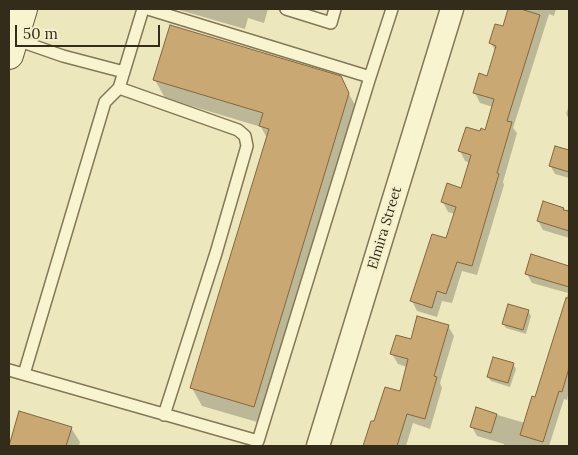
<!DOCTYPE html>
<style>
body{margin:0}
#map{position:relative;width:578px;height:455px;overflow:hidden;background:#ece7bd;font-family:Lora,serif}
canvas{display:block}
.frame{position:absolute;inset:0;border:10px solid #332c1b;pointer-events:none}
.scale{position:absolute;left:15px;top:25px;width:145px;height:22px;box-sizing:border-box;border:2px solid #332c1b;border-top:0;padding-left:6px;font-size:15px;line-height:18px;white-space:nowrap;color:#332c1b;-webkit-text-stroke:4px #f4f0cc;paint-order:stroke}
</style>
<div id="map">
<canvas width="578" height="455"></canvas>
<div class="frame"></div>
<div class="scale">50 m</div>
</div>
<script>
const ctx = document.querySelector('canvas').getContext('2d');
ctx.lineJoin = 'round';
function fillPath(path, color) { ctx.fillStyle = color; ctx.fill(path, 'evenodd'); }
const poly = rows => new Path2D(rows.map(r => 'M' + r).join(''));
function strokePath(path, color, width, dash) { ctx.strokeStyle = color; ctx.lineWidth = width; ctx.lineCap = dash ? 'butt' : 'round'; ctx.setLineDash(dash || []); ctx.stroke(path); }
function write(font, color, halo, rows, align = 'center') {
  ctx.font = font + ' Lora,serif'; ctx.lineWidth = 4.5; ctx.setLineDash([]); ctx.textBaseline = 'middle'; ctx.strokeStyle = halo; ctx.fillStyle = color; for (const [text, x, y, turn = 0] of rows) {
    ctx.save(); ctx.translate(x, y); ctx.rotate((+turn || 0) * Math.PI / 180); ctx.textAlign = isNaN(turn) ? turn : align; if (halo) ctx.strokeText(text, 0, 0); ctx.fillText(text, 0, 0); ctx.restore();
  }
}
const shadow = poly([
 [176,9,268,9,264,23,248,18,245,29],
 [509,9,556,9,554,16,549,14,513,128,517,133,503,182,504,185,477,275,462,271,452,303,442,301,437,317,417,311,412,301,447,240,455,214,448,212,443,202,462,189,470,163,465,161,460,151,481,133,486,131,493,107,480,103,475,93,488,77,496,52,491,43,504,28],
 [340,78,359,112,264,424,202,406,192,388,267,138,261,127,165,98,155,80],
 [569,105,569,119,566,114],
 [556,147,569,151,569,178,555,174,550,165],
 [544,203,569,211,569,238,543,230,538,221],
 [532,256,569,267,569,391,567,400,564,399,549,446,504,446,504,444,477,436,472,427,477,409,525,423,536,399,568,293,532,283,527,274],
 [528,311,531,316,526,334,506,328,503,323],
 [448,326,454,336,440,383,442,388,430,429,413,423,406,446,365,446,372,422,375,423,400,393,407,367,398,364,392,354,412,341],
 [513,364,516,369,510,387,491,381,488,377],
 [20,412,71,428,80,442,79,446,10,446]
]);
const building = poly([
 [508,9,521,9,540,15,507,121,512,122,497,173,499,174,472,266,457,262,446,294,437,291,432,308,410,301,432,234,446,238,456,207,441,202,447,183,461,188,471,155,458,151,466,127,480,131,481,128,485,130,494,99,473,93,479,73,487,76,496,46,489,43,495,24,503,26,508,9],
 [170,25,341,76,349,93,254,407,190,388,269,129,259,126,263,113,153,80,170,25],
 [555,146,569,150,569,172,549,166,555,146],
 [543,201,564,208,563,210,569,211,569,231,537,221,543,201],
 [531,254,569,266,569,287,525,274,531,254],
 [566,298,569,298,569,368,562,392,559,391,543,442,520,435,532,396,535,397,566,298],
 [508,304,529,310,523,330,502,324,508,304],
 [417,316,449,325,434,376,437,377,425,419,407,414,397,446,363,446,371,421,374,421,385,387,400,391,408,359,390,354,396,335,411,339,417,316],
 [493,357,514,363,508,383,487,377,493,357],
 [476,407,497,414,491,433,470,427,476,407],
 [19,411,72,427,66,446,9,446,19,411]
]);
const service = poly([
 [143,9,119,88,238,130,245,136,247,146,216,253,164,415],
 [286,9,331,23,335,9],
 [14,39,63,56,124,72],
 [370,77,392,9],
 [9,370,258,441,370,77,148,9],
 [24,374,105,102,119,88]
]);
const minor = poly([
 [318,446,452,9]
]);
const secondary = poly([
 [9,55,23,9]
]);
const streetNames = [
 ["Elmira Street",385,228,-73]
];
fillPath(shadow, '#0003');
fillPath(building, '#caa873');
strokePath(building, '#82663d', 1);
strokePath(service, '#847757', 14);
strokePath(minor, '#847757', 25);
strokePath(secondary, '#65583a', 30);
strokePath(service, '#f8f4d0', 11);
strokePath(minor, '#f8f4d0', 22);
strokePath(secondary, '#f8f4d0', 28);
write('14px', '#332c1b', '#f4f0cc', streetNames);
</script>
